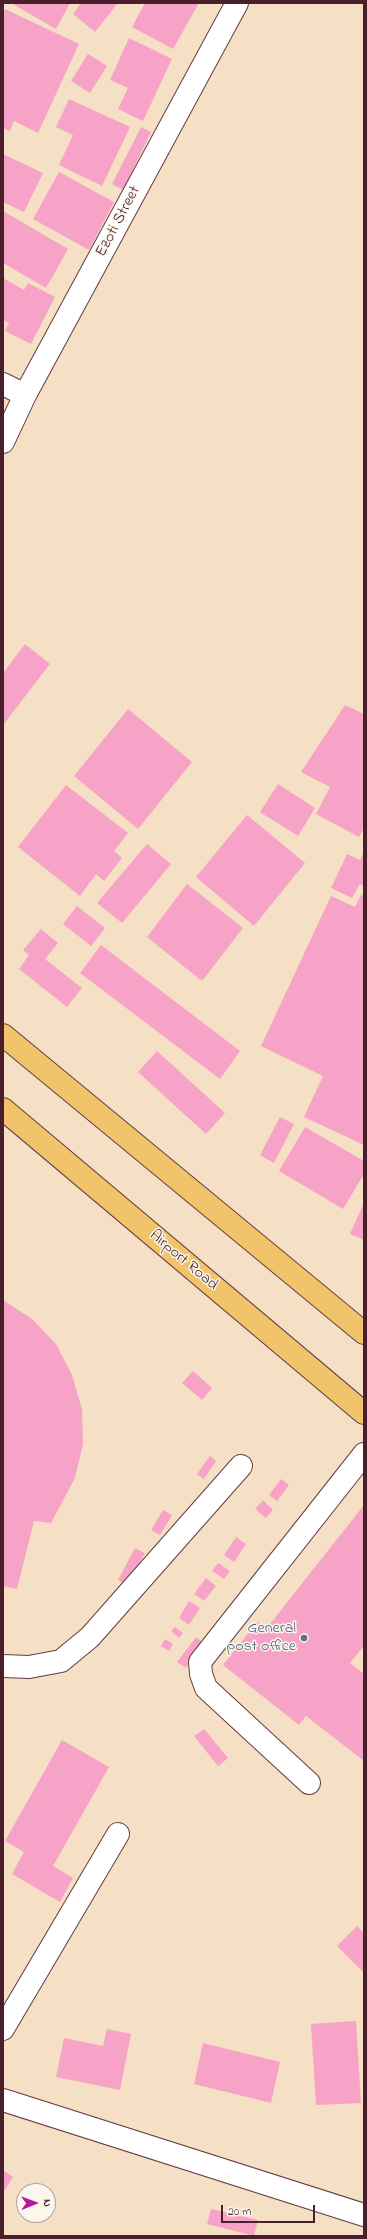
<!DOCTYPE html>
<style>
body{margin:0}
#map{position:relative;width:367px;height:2239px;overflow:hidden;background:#f5dfc5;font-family:"Indie Flower",sans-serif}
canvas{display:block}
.frame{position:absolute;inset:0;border:4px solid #4a1f2b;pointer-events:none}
.north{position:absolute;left:16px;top:2183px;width:40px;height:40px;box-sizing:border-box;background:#fbf7ec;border:1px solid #b4a19f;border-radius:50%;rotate:89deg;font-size:11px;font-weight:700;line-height:16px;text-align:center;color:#4a1f2b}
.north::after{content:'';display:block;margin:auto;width:14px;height:18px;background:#b5179e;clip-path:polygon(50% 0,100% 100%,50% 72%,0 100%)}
.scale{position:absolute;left:221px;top:2205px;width:94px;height:18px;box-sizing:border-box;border:2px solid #4a1f2b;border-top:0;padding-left:5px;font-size:12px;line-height:14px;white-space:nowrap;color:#4a1f2b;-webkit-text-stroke:3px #fbf7ec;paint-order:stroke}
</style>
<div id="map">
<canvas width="367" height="2239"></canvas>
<div class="frame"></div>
<div class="north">N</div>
<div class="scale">20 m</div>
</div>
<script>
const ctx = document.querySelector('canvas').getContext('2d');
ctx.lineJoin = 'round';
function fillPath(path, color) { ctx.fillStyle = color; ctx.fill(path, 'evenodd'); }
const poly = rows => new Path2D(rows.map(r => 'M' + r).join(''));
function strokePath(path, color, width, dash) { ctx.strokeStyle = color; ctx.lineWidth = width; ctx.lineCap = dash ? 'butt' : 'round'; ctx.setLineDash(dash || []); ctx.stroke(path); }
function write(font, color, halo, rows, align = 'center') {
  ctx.font = font + ' "Indie Flower",sans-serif'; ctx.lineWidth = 3; ctx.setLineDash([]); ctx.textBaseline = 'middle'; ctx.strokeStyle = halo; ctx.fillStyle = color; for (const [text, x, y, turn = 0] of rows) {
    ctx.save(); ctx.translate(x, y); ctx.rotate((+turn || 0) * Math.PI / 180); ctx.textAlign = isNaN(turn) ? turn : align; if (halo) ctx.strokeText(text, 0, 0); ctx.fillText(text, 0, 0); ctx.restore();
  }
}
const building = poly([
 [11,3,70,3,56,29],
 [81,3,118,3,95,32,73,14],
 [145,3,199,3,173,49,132,27],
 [5,9,79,44,38,133,14,121,10,131,3,128,3,13],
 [129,38,172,59,143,121,118,109,128,88,110,80],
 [88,54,107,66,90,93,71,81],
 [69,99,130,127,102,186,59,165,73,135,56,127],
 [141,127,151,132,123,190,112,184],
 [3,154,43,173,24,212,3,202],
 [59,172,114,202,89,250,33,219],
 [3,211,68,249,46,288,3,263],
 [3,278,24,290,28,283,55,297,31,344,5,331,9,323,3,320],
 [25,644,50,664,3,725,3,673],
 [345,705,364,714,364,828,359,837,316,814,330,787,301,772],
 [128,709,192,762,138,829,74,776],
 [278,784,315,808,298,836,260,812],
 [66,785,128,833,114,851,122,858,104,881,96,874,80,896,18,847],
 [247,815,305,863,254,926,196,877],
 [147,844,171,864,122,923,97,903],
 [364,851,364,886,360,884,352,898,331,888,347,854,360,860],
 [187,884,243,928,202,981,147,937],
 [361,895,364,896,364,1145,304,1117,323,1076,261,1046,331,896,355,907],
 [77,906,105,928,91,946,63,924],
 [41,929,58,943,45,959,82,988,67,1007,19,969,29,955,23,950],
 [101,945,240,1051,220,1079,80,973],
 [157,1051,225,1113,206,1134,138,1072],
 [280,1117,294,1124,274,1163,260,1155],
 [305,1127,364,1161,364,1174,343,1209,279,1171],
 [364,1203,364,1240,350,1234],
 [3,1300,32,1319,56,1344,72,1375,82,1409,83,1444,75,1478,51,1523,34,1521,17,1589,3,1586],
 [193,1371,212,1388,202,1400,182,1383],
 [210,1456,216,1461,204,1479,197,1474],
 [281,1479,289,1485,277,1501,269,1495],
 [263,1500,273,1510,266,1518,255,1509],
 [364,1505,364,1646,350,1663,364,1674,364,1761,306,1716,299,1725,223,1665,257,1622,266,1629],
 [163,1510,172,1515,160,1535,151,1530],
 [236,1537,246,1544,234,1562,224,1555],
 [135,1548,145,1553,127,1585,118,1580],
 [218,1563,230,1571,224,1579,212,1571],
 [206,1578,216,1586,204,1601,194,1594],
 [189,1601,200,1608,189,1625,179,1618],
 [175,1627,183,1633,179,1638,171,1631],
 [196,1637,204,1643,186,1668,177,1662],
 [165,1639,173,1644,169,1651,161,1646],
 [204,1729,228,1758,218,1766,194,1736],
 [62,1740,109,1767,53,1866,73,1878,60,1902,12,1874,24,1852,5,1841],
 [357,1926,364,1933,364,1973,337,1946],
 [356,2021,361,2103,316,2105,311,2024],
 [107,2029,131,2034,120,2090,56,2077,64,2038,103,2046],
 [203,2043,280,2062,271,2103,194,2084],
 [3,2170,13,2177,3,2193],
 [211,2209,258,2220,254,2236,207,2224]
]);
const minor = poly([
 [3,384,25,395],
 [3,442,25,395,237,3],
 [3,1666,29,1667,61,1661,90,1637,241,1466],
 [309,1783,206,1688,201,1674,200,1662,364,1454],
 [3,2029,118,1834],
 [3,2100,364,2215]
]);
const major = poly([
 [3,1035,364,1333],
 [3,1109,364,1413]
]);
const markers = [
 [304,1638,4,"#5c6f8a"]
];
const streetNames = [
 ["Ezoti Street",119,222,-62],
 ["Airport Road",183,1261,40]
];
const serviceNames = [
 ["General",296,1629],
 ["post office",296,1647]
];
fillPath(building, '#f7a3c7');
strokePath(minor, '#643c42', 24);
strokePath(major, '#643c42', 24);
strokePath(minor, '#fff', 22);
strokePath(major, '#f1c36a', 22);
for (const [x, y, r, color] of markers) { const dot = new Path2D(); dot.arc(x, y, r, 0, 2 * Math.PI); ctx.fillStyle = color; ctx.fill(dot); strokePath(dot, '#fbf7ec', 1.5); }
write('16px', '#4a1f2b', '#fbf7ec', streetNames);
write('16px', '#4e5e75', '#fbf7ec', serviceNames, 'right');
</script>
